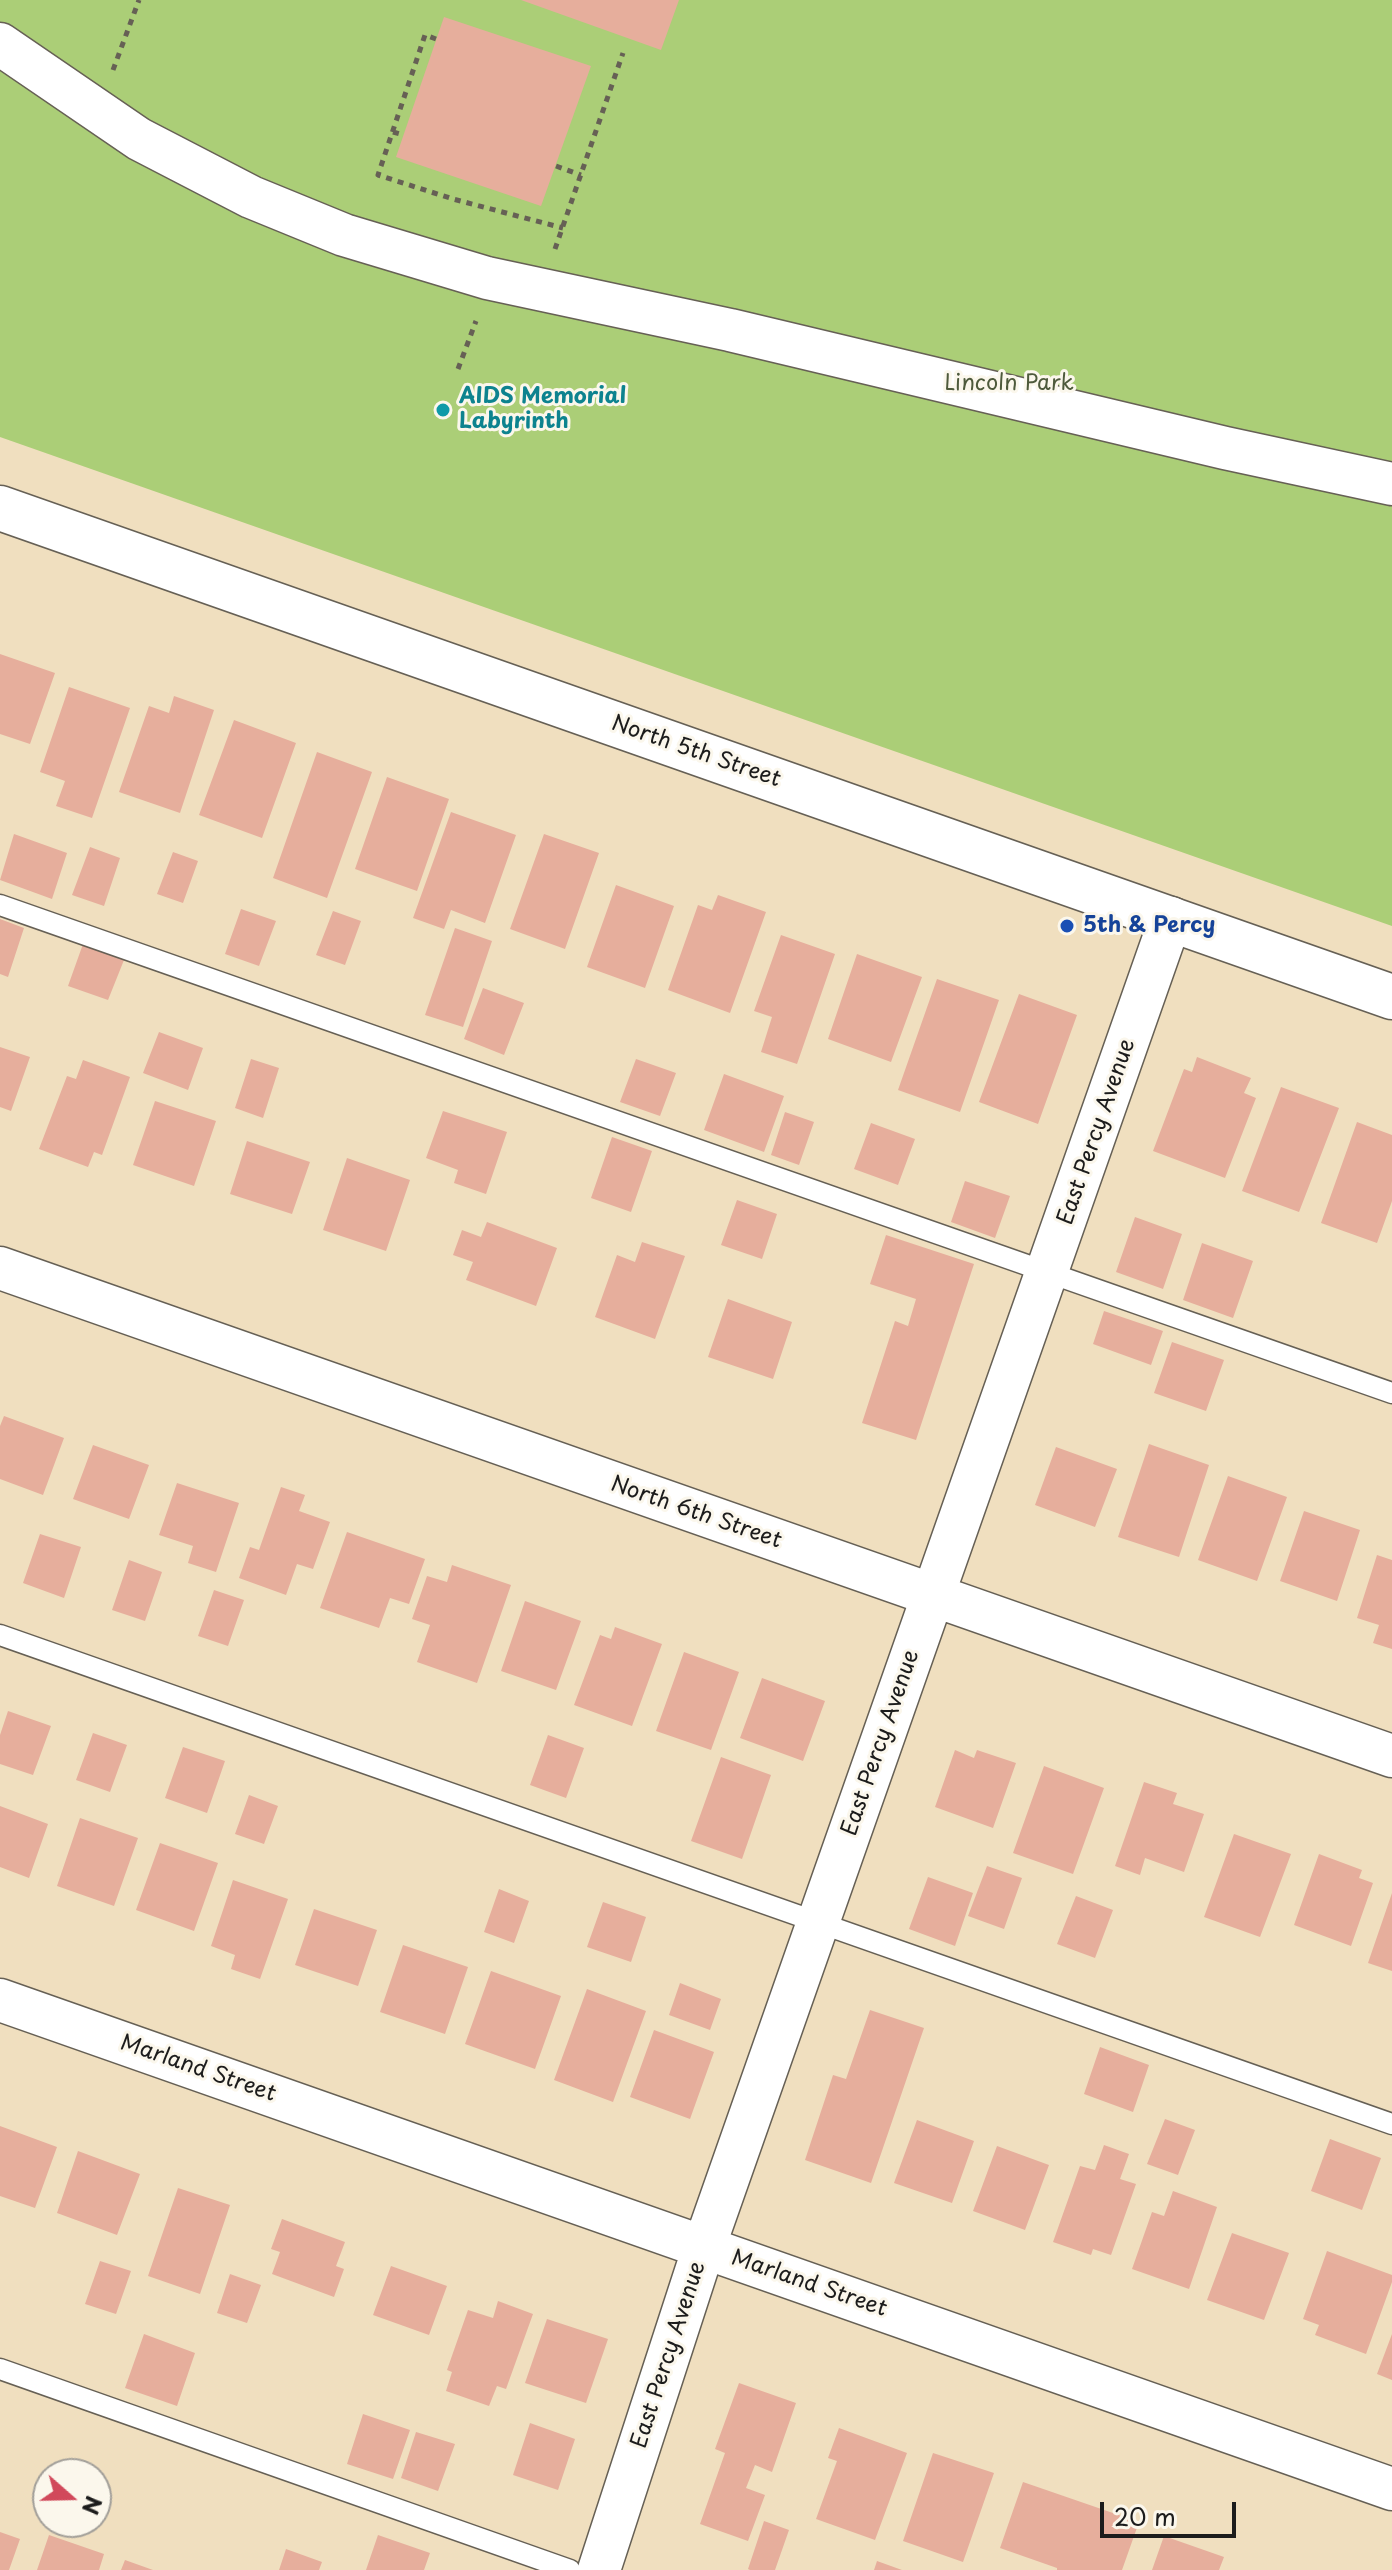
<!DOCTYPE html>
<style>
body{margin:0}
#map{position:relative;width:1392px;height:2570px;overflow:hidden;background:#f0dfbf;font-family:"Playpen Sans",sans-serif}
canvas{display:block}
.north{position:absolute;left:32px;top:2458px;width:80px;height:80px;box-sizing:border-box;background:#fbf7ec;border:2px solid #a29f99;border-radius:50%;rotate:110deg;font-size:22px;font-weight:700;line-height:32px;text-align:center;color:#1c1c1c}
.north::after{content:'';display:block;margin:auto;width:28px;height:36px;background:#d1495b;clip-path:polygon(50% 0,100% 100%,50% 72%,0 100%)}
.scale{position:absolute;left:1100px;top:2502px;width:136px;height:36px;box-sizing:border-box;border:4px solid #1c1c1c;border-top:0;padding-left:10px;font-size:24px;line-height:28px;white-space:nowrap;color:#1c1c1c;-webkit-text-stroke:6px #fbf7ec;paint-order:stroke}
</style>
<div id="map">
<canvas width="1392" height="2570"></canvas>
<div class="north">N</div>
<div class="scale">20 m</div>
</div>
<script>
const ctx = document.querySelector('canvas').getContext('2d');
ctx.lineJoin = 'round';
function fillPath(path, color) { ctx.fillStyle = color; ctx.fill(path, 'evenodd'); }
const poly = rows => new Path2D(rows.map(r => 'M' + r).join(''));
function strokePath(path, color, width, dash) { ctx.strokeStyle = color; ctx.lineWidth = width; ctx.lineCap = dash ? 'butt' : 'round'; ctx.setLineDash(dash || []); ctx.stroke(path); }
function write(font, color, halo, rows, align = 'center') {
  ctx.font = font + ' "Playpen Sans",sans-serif'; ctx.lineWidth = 6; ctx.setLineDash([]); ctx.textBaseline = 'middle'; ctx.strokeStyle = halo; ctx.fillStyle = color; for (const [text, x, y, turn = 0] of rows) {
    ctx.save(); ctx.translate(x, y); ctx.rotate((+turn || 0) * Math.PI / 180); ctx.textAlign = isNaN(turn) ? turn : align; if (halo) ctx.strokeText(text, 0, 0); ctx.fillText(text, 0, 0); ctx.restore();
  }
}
const green = poly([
 [0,0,1392,0,1392,926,0,437]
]);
const building = poly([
 [521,0,679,0,661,50],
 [444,17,591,66,541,206,396,157],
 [0,654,55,673,30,744,0,734],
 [69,687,130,708,92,818,56,806,65,781,40,772],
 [174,696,214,710,180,813,119,792,149,706,169,713],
 [234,720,296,743,262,838,199,815],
 [317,752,372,772,327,898,273,878],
 [387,777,449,799,417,891,355,869],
 [451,812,516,835,485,923,451,910,444,929,413,918],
 [14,834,67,853,52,899,0,880],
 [544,834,599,853,565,949,510,929],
 [90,847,120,858,104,906,72,895],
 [173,852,198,861,183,903,157,894],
 [616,885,674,906,645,988,587,967],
 [718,895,766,912,730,1013,668,990,698,905,712,910],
 [241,909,276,921,259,966,225,954],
 [333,911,361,921,345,965,316,955],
 [0,919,24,928,8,977,0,974],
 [455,928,492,941,463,1027,425,1015],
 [781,935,835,954,797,1064,761,1052,772,1017,754,1011],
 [83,944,124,960,108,1000,68,986],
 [857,954,922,977,891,1062,828,1039],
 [937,979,999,1000,960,1112,898,1090],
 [483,988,524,1003,504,1055,464,1039],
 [1019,994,1077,1015,1038,1124,979,1102],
 [159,1032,203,1048,188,1090,143,1073],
 [0,1047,30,1057,11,1111,0,1107],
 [1197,1057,1251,1078,1244,1093,1256,1098,1225,1178,1153,1151,1184,1069,1192,1072],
 [251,1059,279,1068,263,1118,235,1108],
 [636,1059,676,1073,660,1116,620,1102],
 [83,1060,130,1077,102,1155,94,1152,88,1167,39,1149,67,1076,76,1079],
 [724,1074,784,1096,764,1152,704,1130],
 [1281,1087,1339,1108,1299,1212,1242,1191],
 [155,1101,216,1121,194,1186,133,1165],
 [443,1111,507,1132,486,1194,454,1183,458,1170,426,1158],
 [785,1112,814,1122,799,1165,771,1155],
 [1357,1122,1392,1135,1392,1201,1377,1243,1321,1223],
 [871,1123,915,1139,898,1185,854,1169],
 [612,1137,652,1151,631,1212,591,1198],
 [247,1141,310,1162,292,1214,230,1194],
 [347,1158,410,1180,386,1251,323,1230],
 [965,1181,1010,1196,995,1238,951,1222],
 [737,1200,777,1214,762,1259,721,1245],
 [1135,1217,1182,1234,1163,1289,1116,1272],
 [487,1222,557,1248,536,1306,466,1280,473,1262,453,1255,462,1230,481,1237],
 [886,1235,974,1264,916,1440,862,1423,895,1321,908,1326,916,1299,870,1284],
 [642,1242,685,1256,655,1339,595,1317,617,1255,635,1262],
 [1202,1243,1253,1261,1233,1318,1183,1300],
 [728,1299,792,1322,773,1379,708,1357],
 [1104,1311,1163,1331,1151,1365,1093,1344],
 [1172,1342,1224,1360,1206,1411,1154,1393],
 [4,1416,64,1438,43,1495,0,1479,0,1426],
 [1149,1444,1209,1465,1179,1557,1118,1537],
 [93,1445,149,1465,129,1519,73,1499],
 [1056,1447,1117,1469,1095,1527,1035,1505],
 [1228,1476,1287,1497,1257,1581,1198,1560],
 [177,1483,239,1503,216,1572,188,1563,193,1546,159,1535],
 [281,1487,305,1495,299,1511,330,1522,313,1569,297,1564,286,1595,239,1578,250,1547,259,1550],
 [1304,1511,1360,1530,1337,1601,1280,1581],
 [347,1532,425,1559,409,1604,390,1598,379,1628,320,1608],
 [40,1534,81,1547,64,1598,23,1583],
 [1377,1555,1392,1560,1392,1649,1373,1643,1379,1625,1357,1618],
 [129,1560,162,1572,145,1621,112,1610],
 [452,1565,511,1585,477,1683,417,1662,430,1625,412,1619,427,1576,447,1582],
 [214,1590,244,1600,228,1646,198,1636],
 [525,1601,581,1621,556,1690,501,1671],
 [615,1627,662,1644,632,1726,574,1705,600,1635,611,1639],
 [684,1652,739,1672,711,1750,656,1731],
 [762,1678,825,1701,803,1761,740,1738],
 [8,1711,51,1726,33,1775,0,1764,0,1735],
 [93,1733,127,1745,110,1792,76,1780],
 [548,1735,584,1748,566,1798,530,1785],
 [183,1747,225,1761,207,1813,165,1798],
 [955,1750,974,1758,977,1750,1016,1763,993,1828,935,1807],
 [721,1757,771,1775,742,1859,691,1841],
 [1044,1766,1104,1788,1073,1874,1013,1853],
 [1144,1782,1177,1793,1173,1804,1204,1814,1184,1872,1145,1858,1140,1875,1115,1866],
 [249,1795,278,1806,264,1844,235,1834],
 [0,1806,48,1824,29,1878,0,1867],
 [80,1818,138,1838,114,1906,57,1886],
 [1234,1834,1291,1854,1260,1937,1204,1917],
 [160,1843,218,1863,194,1931,136,1910],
 [1319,1854,1362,1870,1359,1878,1373,1883,1351,1946,1294,1925],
 [987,1866,1022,1878,1004,1929,968,1916],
 [928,1877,973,1893,955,1946,909,1929],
 [233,1880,288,1899,260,1979,231,1969,235,1955,211,1946],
 [499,1889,529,1901,514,1943,484,1932],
 [1392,1893,1392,1971,1368,1963],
 [1076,1896,1113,1910,1095,1958,1057,1944],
 [603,1902,646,1917,631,1962,587,1947],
 [314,1909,377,1930,358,1986,295,1965],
 [403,1945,468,1967,445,2034,380,2012],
 [491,1971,561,1996,535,2069,465,2044],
 [680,1983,721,1999,710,2030,669,2015],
 [587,1989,646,2011,613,2102,554,2080],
 [870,2010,924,2028,871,2183,805,2160,833,2075,846,2079],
 [654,2030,714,2052,690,2119,630,2097],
 [1100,2047,1149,2065,1133,2112,1084,2094],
 [1165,2119,1195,2130,1178,2175,1147,2164],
 [917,2120,974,2141,952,2203,894,2183],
 [0,2126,57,2147,35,2208,0,2196],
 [1330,2139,1381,2158,1362,2210,1311,2191],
 [1104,2145,1129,2154,1120,2179,1136,2184,1111,2255,1093,2249,1091,2255,1053,2242,1080,2166,1095,2170],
 [997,2146,1049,2165,1025,2230,973,2211],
 [78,2151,140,2174,117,2235,57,2213],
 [178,2188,230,2205,200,2294,148,2276],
 [1173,2191,1217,2207,1189,2289,1132,2269,1152,2212,1164,2216],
 [282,2219,345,2242,336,2266,344,2269,334,2297,272,2274,280,2252,271,2249],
 [1232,2233,1289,2253,1264,2320,1207,2300],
 [1327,2251,1392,2275,1392,2282,1366,2354,1315,2335,1319,2325,1303,2319],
 [100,2261,131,2271,116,2314,85,2304],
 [391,2266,447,2286,429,2335,373,2315],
 [230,2274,261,2285,247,2323,217,2313],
 [498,2301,533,2314,506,2389,497,2386,489,2406,446,2391,452,2372,447,2370,468,2310,493,2318],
 [547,2319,608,2339,586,2403,525,2383],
 [144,2334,195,2353,177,2406,125,2388],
 [1392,2334,1392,2380,1377,2374],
 [739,2383,796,2403,772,2472,755,2465,746,2488,765,2495,748,2541,700,2524,725,2453,715,2449],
 [363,2414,410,2430,393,2479,347,2464],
 [530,2423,575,2439,558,2490,513,2475],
 [839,2428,907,2453,875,2540,816,2519,837,2461,828,2458],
 [416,2432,455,2444,438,2491,401,2478],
 [933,2453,994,2473,963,2562,903,2541],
 [1023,2482,1139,2522,1122,2570,1057,2570,1057,2568,1000,2548],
 [764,2521,789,2530,775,2570,750,2570,748,2569],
 [0,2532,20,2539,9,2570,0,2570],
 [49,2535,104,2554,99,2570,37,2570],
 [378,2535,430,2553,424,2570,366,2570],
 [1164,2536,1224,2557,1219,2570,1152,2570],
 [286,2549,322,2562,319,2570,279,2570],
 [125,2560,153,2570,121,2570],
 [877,2561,902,2570,874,2570]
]);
const path = poly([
 [436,39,425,35,378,175,453,199,563,228],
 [113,70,139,0],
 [393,132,404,135],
 [556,166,581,175],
 [555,249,623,53],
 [458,369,476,321]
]);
const service = poly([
 [0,905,1392,1393],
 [0,1635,1392,2124],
 [0,2369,570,2570]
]);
const minor = poly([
 [0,44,139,139,251,197,344,235,487,278,730,330,1225,448,1392,484],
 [0,1268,1392,1756],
 [0,2000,1392,2489],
 [599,2570,704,2247,1171,918]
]);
const secondary = poly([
 [0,508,1392,997]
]);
const markers = [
 [443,410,8,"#0f9aa8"],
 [1067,926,8,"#1a4fb4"]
];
const parkNames = [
 ["Lincoln Park",1009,384]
];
const cultureNames = [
 ["AIDS Memorial",459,397],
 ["Labyrinth",459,422]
];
const streetNames = [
 ["North 5th Street",696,752,19],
 ["East Percy Avenue",1097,1132,-71],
 ["North 6th Street",696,1513,19],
 ["East Percy Avenue",881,1743,-71],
 ["Marland Street",198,2069,19],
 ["Marland Street",809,2284,19],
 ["East Percy Avenue",669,2355,-72]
];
const transitNames = [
 ["5th & Percy",1083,926]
];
fillPath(green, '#abce77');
fillPath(building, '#e6ae9c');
strokePath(service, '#666055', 23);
strokePath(minor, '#666055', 45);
strokePath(secondary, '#666055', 47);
strokePath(path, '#666055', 5, [6, 6]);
strokePath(service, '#fff', 20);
strokePath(minor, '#fff', 42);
strokePath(secondary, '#fff', 44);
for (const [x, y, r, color] of markers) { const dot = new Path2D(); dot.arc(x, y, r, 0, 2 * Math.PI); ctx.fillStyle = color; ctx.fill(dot); strokePath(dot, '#fbf7ec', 3); }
write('22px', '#4e5a3c', '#fbf7ec', parkNames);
write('bold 22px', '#0d838f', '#fbf7ec', cultureNames, 'left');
write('22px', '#1c1c1c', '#fbf7ec', streetNames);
write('bold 22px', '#164399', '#fbf7ec', transitNames, 'left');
</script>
